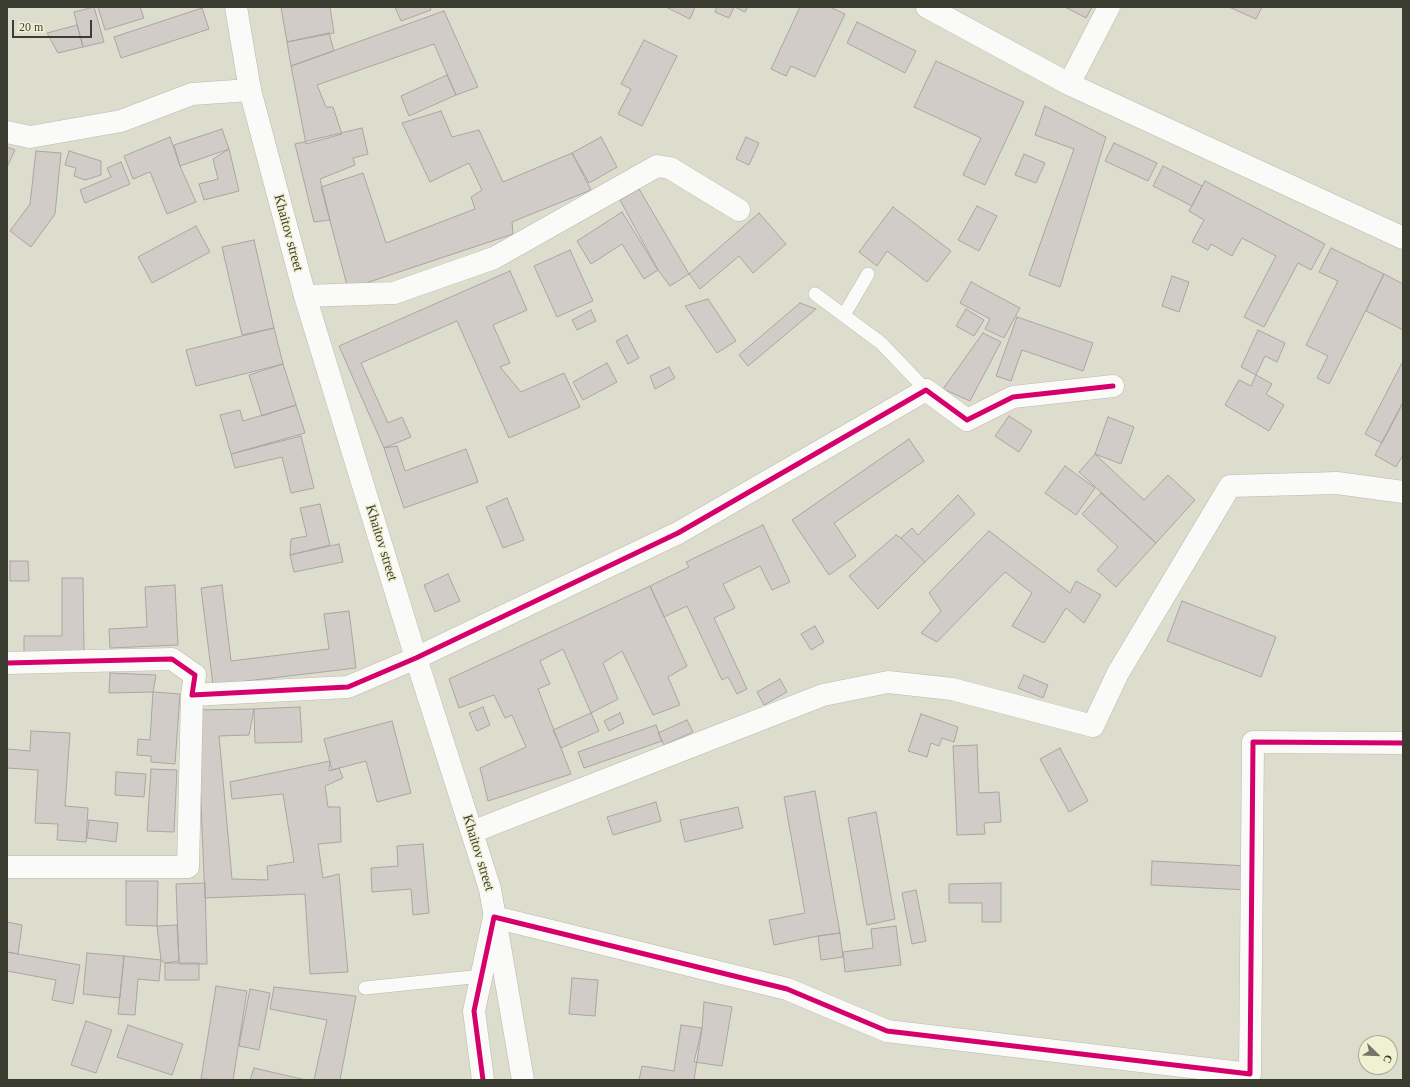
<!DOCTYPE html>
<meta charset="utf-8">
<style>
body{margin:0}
#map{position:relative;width:1410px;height:1087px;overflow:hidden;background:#ddddcd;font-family:"Times New Roman",serif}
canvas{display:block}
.frame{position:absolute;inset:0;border:8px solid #3c3d31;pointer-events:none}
.north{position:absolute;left:1358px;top:1035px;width:40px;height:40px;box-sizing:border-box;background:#f0f1d3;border:1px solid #a8a992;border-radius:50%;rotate:113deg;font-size:11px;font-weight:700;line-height:16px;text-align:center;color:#3c3d31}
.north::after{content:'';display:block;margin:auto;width:14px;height:18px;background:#747568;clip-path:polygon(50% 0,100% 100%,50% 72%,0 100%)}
.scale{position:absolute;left:12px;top:20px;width:80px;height:18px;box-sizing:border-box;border:2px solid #3c3d31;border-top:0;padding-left:5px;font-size:12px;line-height:14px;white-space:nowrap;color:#3c3d31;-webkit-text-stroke:3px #f0f1d3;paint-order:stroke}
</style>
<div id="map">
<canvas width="1410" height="1087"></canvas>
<div class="frame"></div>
<div class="north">С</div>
<div class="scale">20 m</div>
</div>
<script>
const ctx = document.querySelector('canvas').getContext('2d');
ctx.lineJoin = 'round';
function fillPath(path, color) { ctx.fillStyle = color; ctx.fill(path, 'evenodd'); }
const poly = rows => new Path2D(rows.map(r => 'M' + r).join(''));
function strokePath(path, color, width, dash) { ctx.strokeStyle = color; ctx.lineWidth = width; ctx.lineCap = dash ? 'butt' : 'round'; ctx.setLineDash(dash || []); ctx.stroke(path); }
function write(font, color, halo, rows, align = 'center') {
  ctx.font = font + ' "Times New Roman",serif'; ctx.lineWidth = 3; ctx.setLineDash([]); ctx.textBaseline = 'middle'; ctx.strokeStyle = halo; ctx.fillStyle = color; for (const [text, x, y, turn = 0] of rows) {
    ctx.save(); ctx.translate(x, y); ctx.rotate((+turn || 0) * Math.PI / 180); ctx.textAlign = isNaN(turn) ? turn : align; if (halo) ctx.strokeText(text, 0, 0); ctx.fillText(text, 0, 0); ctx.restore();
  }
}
const building = poly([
 [94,7,104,42,83,47,74,12,94,7],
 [98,7,140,7,144,18,105,30,98,7],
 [281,7,330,7,334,33,287,42,281,7],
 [395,7,430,7,431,10,401,21,395,7],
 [666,7,695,7,690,19,666,7],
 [717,7,734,7,729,18,715,12,717,7],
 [735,7,748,7,745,12,735,7],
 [800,7,830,7,845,14,815,77,791,66,786,76,771,69,800,7],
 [1065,7,1092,7,1086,18,1065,7],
 [1229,7,1262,7,1256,19,1229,7],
 [202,8,209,29,121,58,114,37,202,8],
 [444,11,478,87,456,95,434,44,317,85,326,107,333,107,342,134,306,144,291,66,444,11],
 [857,22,916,51,905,73,847,43,857,22],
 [77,25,83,47,58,53,47,33,77,25],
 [329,33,334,51,291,66,287,42,329,33],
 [644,40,677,56,642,126,618,114,631,89,621,84,644,40],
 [936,61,1024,102,985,185,963,175,981,138,914,107,936,61],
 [447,75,456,95,409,116,401,96,447,75],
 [1045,106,1106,137,1060,287,1029,275,1074,149,1035,135,1045,106],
 [441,111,452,137,479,130,503,182,572,153,591,190,512,222,513,234,348,289,321,187,363,173,386,243,475,209,471,197,482,190,469,163,430,182,402,123,441,111],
 [362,128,368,154,353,158,355,165,320,179,330,220,314,222,295,144,362,128],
 [222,129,229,149,180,166,174,145,222,129],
 [170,137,180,166,196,202,167,214,150,172,133,179,124,156,170,137],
 [601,137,617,167,589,183,572,153,601,137],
 [746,137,759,143,749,165,736,159,746,137],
 [1114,143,1157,163,1148,181,1105,161,1114,143],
 [7,147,15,150,7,167,7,147],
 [229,149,239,191,204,200,199,184,218,179,213,159,229,149],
 [36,151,61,153,55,214,31,247,10,231,30,204,36,151],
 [69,151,101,161,101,175,85,180,74,176,76,168,65,165,69,151],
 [1024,154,1045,163,1036,183,1015,175,1024,154],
 [121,162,130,184,85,203,80,190,111,177,107,168,121,162],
 [1163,166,1202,186,1192,206,1153,186,1163,166],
 [1205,181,1325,244,1311,270,1298,263,1264,327,1244,317,1276,256,1242,238,1232,256,1211,244,1208,250,1192,242,1204,220,1189,211,1205,181],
 [639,189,689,274,670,286,658,270,620,200,639,189],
 [977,206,997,216,979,251,958,240,977,206],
 [893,207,951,251,927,282,887,251,877,266,859,252,893,207],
 [622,212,658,270,644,279,622,244,591,264,577,241,622,212],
 [759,213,786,244,753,273,739,256,700,289,689,274,759,213],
 [196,226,210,252,152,283,138,257,196,226],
 [254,240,274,328,242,335,222,247,254,240],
 [1331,248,1384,274,1329,384,1317,378,1328,356,1306,345,1338,281,1319,272,1331,248],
 [570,250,593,301,557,317,534,266,570,250],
 [510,271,527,310,493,325,510,363,500,367,521,392,564,373,580,407,509,438,457,321,361,363,388,423,402,417,411,437,384,448,339,346,510,271],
 [1384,274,1403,284,1403,330,1366,311,1384,274],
 [1172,276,1189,282,1179,312,1162,306,1172,276],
 [971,282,1020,308,1004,338,985,329,990,319,960,303,971,282],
 [708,299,736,341,717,353,685,306,708,299],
 [800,303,816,309,748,366,739,355,800,303],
 [966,309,984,320,974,336,956,326,966,309],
 [591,310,596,321,577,330,572,320,591,310],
 [1017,317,1093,343,1083,371,1022,350,1011,381,996,376,1017,317],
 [274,328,283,364,196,386,186,350,274,328],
 [1258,330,1285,343,1277,362,1265,356,1256,375,1241,367,1258,330],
 [983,333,1001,342,970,401,943,389,983,333],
 [627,335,639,358,628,364,616,341,627,335],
 [1403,361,1403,403,1382,443,1365,434,1403,361],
 [607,363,617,382,583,400,573,382,607,363],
 [283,364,296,405,262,416,249,375,283,364],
 [669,367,675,378,655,389,650,376,669,367],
 [1256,375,1272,384,1266,394,1284,405,1269,431,1225,405,1239,380,1251,386,1256,375],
 [1403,402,1403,455,1396,467,1375,455,1403,402],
 [296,405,305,433,231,454,220,415,240,410,243,421,296,405],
 [1009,416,1032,431,1019,452,995,436,1009,416],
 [1108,417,1134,427,1121,464,1095,454,1108,417],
 [301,436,314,488,291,493,282,457,235,468,231,454,301,436],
 [909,439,924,461,834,523,856,556,829,575,792,520,909,439],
 [397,446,405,471,466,449,478,482,404,508,384,448,397,446],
 [1095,454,1144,500,1168,475,1195,500,1156,543,1079,472,1095,454],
 [1065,466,1095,488,1076,515,1045,493,1065,466],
 [1101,493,1156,543,1116,587,1097,570,1118,547,1082,514,1101,493],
 [958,495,975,514,925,562,901,538,912,528,918,535,958,495],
 [507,498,524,540,503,548,486,507,507,498],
 [320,504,330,545,290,555,291,539,307,536,300,508,320,504],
 [763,525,790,582,772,590,760,566,723,584,735,608,714,618,747,689,737,694,728,677,722,680,687,606,664,617,650,586,689,567,686,562,763,525],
 [989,531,1070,593,1076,581,1101,595,1084,623,1066,608,1044,643,1012,626,1032,593,1005,572,937,642,921,633,941,611,929,593,989,531],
 [896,535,901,538,925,562,878,609,849,576,896,535],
 [339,544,343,562,294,572,290,555,339,544],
 [10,561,28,561,29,581,10,581,10,561],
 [448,574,460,601,435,612,424,585,448,574],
 [62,578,83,578,84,652,24,652,24,636,62,636,62,578],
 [175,585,178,645,110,648,109,629,147,627,145,587,175,585],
 [222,585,231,661,329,649,324,614,349,611,356,668,213,685,201,588,222,585],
 [650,586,687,666,668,677,680,705,653,715,622,651,603,663,618,699,591,713,563,649,540,661,550,684,538,689,571,774,488,801,480,768,526,747,512,715,505,718,494,695,459,708,449,679,650,586],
 [1182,601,1276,637,1261,677,1167,641,1182,601],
 [815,626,824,642,811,650,801,634,815,626],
 [110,673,156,675,153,692,109,693,110,673],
 [1024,675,1048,685,1043,698,1018,688,1024,675],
 [780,679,787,692,764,705,757,692,780,679],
 [153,692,180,694,175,764,151,762,151,756,137,755,138,739,150,740,153,692],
 [300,707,302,742,255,743,254,709,300,707],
 [483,707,490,725,477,731,469,713,483,707],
 [254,709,249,735,219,736,232,879,268,880,267,866,294,862,283,794,232,799,230,782,330,761,329,771,339,768,343,778,325,786,328,807,340,807,341,842,318,844,323,878,339,874,348,972,310,974,305,894,205,898,197,710,254,709],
 [591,713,599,731,561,748,553,730,591,713],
 [620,713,624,723,609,731,604,721,620,713],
 [921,714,958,727,954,742,942,738,939,746,931,743,927,757,908,751,921,714],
 [687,720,693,732,664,745,658,733,687,720],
 [392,721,411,793,377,802,366,761,332,770,324,739,392,721],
 [656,725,662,741,584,768,578,752,656,725],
 [31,731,70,733,65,806,88,808,86,842,57,840,58,824,35,823,38,770,7,768,7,749,30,751,31,731],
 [977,745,979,793,999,792,1001,822,984,823,985,834,957,835,953,746,977,745],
 [1060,748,1088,801,1069,812,1040,759,1060,748],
 [151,769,177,770,174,832,147,831,151,769],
 [116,772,146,774,144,797,115,795,116,772],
 [815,791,840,933,818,936,774,945,769,920,805,913,784,797,815,791],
 [656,802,661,821,613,835,607,817,656,802],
 [738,807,743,828,685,842,680,820,738,807],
 [876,812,895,919,867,925,848,818,876,812],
 [89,820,118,823,116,842,87,838,89,820],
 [423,844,429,913,413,915,411,889,372,892,371,868,398,866,397,846,423,844],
 [1152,861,1248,866,1247,890,1151,885,1152,861],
 [126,881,158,881,157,926,126,925,126,881],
 [205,883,207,964,179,964,176,884,205,883],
 [1001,883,1001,922,982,922,982,903,949,903,949,884,1001,883],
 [916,890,926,941,912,944,902,893,916,890],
 [7,922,22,925,18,954,7,952,7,922],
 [177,925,179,961,165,963,161,960,157,926,177,925],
 [896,926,901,965,845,972,843,952,873,948,871,929,896,926],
 [840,933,843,957,821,960,818,936,840,933],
 [7,952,80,965,73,1004,52,1000,56,980,7,971,7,952],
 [87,953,124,956,120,998,83,994,87,953],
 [124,956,161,960,159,981,138,979,135,1015,118,1014,124,956],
 [165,963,199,963,199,980,165,980,165,963],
 [572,978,598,980,595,1016,569,1014,572,978],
 [216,986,247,991,233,1080,201,1079,216,986],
 [274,987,356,996,340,1080,314,1080,327,1020,270,1009,274,987],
 [250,989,270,993,259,1050,239,1046,250,989],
 [704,1002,732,1007,722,1066,694,1062,702,1028,704,1002],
 [86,1021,112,1030,96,1073,71,1065,86,1021],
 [128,1025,183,1044,172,1075,117,1057,128,1025],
 [681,1025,702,1028,694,1080,639,1080,642,1066,674,1071,681,1025],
 [254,1068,306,1080,250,1080,254,1068]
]);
const lane = poly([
 [815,294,881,343,926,390],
 [844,315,868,274],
 [365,988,482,976]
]);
const street = poly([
 [927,7,1069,84,1403,238],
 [1069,84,1109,7],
 [7,132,30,137,121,121,192,94,250,90],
 [305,296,394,293,494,258,657,166,670,168,739,210],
 [7,663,172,659,195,675,192,695,348,687,416,658,678,533,926,390,967,420,1013,397,1113,386],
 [472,832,823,695,888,682,952,689,1093,726,1118,673,1230,486,1337,483,1403,492],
 [7,867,188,867,192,695],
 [483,1080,474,1011,494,917,787,989,887,1031,1250,1074,1253,742,1403,743]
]);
const primary = poly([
 [236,7,250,90,305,296,416,658,490,889,523,1080]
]);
const cycleway = poly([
 [7,663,172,659,195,675,192,695,348,687,416,658,678,533,926,390,967,420,1013,397,1113,386],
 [483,1080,474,1011,494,917,787,989,887,1031,1250,1074,1253,742,1403,743]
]);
const streetNames = [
 ["Khaitov street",288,233,75],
 ["Khaitov street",381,543,73],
 ["Khaitov street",478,853,73]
];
fillPath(building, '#d2ccc8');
strokePath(building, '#aaa5a1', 1);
strokePath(lane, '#b9baad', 14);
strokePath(street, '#b9baad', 23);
strokePath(primary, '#b9baad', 23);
strokePath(lane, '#fafaf8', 13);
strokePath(street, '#fafaf8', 22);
strokePath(primary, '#fafaf8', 22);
strokePath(cycleway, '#d6006c', 5);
write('14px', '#3c3d31', '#f0f1d3', streetNames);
</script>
